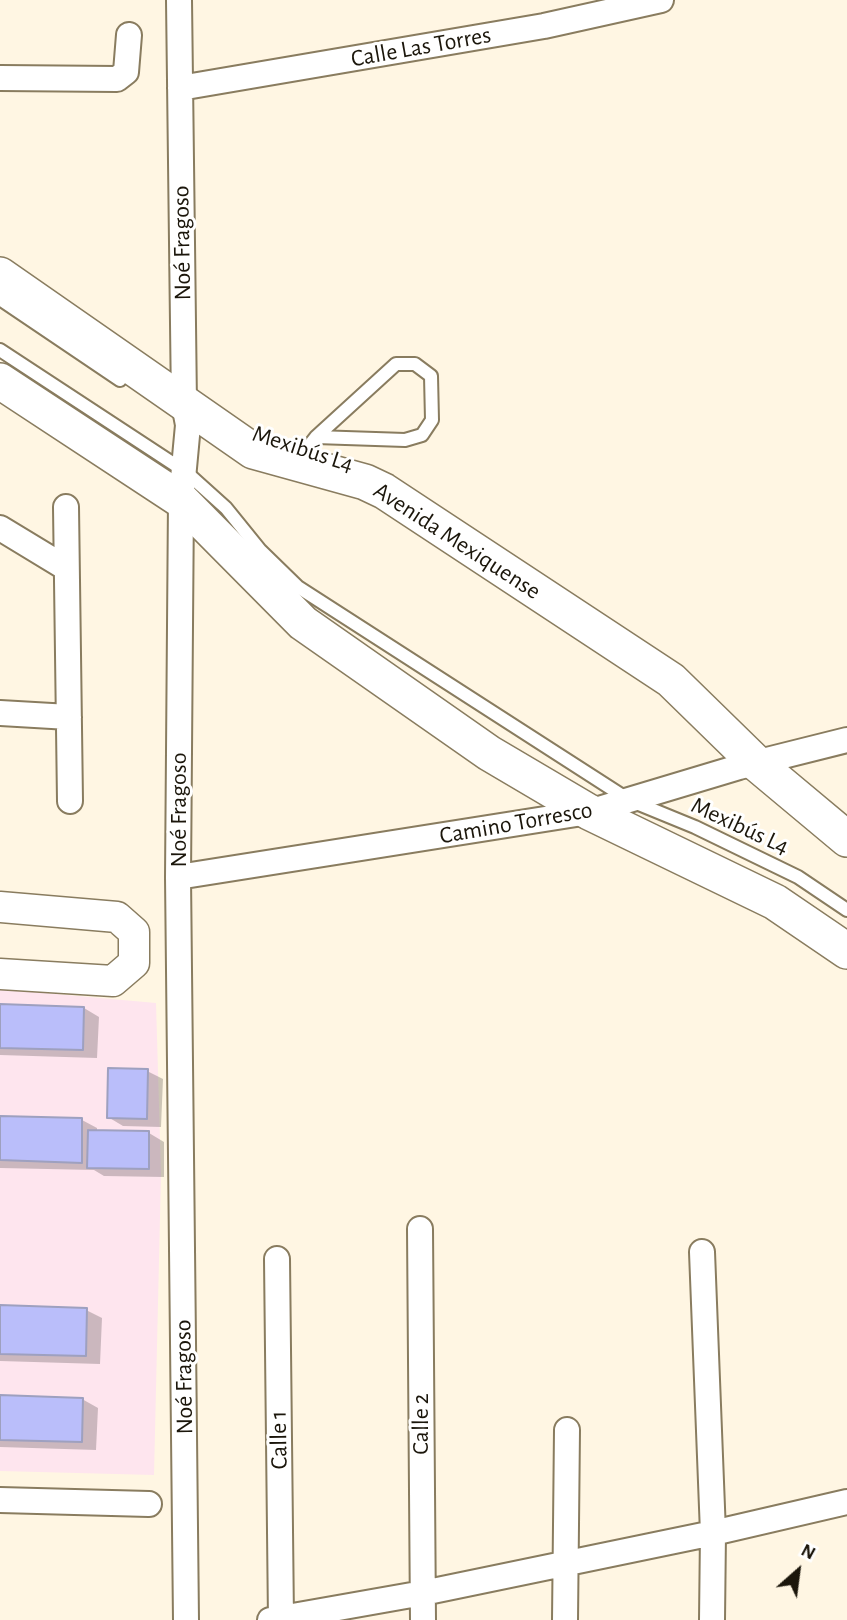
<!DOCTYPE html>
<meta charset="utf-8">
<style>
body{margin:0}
#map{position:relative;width:847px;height:1620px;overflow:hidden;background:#fff6e3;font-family:"Alegreya Sans",sans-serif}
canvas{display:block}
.north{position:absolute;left:763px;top:1536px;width:70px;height:70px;-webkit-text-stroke:5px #fff;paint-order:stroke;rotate:28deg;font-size:19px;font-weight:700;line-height:28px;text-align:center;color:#1b160b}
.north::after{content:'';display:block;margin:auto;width:24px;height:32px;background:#1b160b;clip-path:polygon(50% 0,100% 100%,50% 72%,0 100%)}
</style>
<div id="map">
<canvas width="847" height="1620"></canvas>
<div class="north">N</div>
</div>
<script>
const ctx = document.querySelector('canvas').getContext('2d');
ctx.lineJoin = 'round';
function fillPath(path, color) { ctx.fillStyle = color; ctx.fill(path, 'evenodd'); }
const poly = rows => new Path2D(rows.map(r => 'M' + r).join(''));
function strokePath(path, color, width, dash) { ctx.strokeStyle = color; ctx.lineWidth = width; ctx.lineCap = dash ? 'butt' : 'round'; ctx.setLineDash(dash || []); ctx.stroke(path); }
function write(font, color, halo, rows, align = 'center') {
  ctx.font = font + ' "Alegreya Sans",sans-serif'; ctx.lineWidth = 6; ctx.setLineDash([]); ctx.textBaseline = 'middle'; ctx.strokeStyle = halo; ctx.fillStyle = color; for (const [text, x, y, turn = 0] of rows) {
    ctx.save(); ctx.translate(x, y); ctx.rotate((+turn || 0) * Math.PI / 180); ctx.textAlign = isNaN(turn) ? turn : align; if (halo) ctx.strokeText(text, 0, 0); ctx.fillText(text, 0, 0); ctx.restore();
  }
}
const education = poly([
 [0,989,156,1003,161,1174,154,1475,0,1471]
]);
const shadow = poly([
 [0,1005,84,1008,99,1017,97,1058,0,1055],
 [147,1071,163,1079,161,1127,123,1126,108,1117],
 [0,1118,82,1120,97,1128,97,1132,149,1133,164,1142,164,1177,104,1176,94,1170,0,1168],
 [0,1307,86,1310,102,1318,100,1364,0,1361],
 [0,1397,82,1399,98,1408,96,1450,0,1447]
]);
const building = poly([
 [0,1004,84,1007,83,1050,0,1048,0,1004],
 [108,1068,148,1069,147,1119,107,1118,108,1068],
 [0,1116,82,1118,82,1163,0,1160,0,1116],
 [88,1130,149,1131,149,1169,87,1168,88,1130],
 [0,1305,87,1308,86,1356,0,1354,0,1305],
 [0,1395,83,1398,82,1442,0,1440,0,1395]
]);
const service = poly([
 [0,299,120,380],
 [0,350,186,472,226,508,260,550,298,587,629,800,695,827,798,877,847,910],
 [298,460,316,437,396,364,415,364,431,376,432,420,422,435,405,440,316,437]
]);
const minor = poly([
 [179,0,184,404,188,425,181,500,178,877,186,1620],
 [0,78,117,79,126,72,129,35],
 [180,88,544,26,661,0],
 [66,507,70,801],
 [0,528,66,568],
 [0,713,69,717],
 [178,877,589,812,739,767,847,740],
 [420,1229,423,1620],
 [702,1252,713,1533,712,1620],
 [277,1259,281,1620],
 [0,1500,149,1504],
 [270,1620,423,1593,713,1533,847,1502],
 [565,1620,567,1430]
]);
const tertiary = poly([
 [0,907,117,917,134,932,134,963,113,981,0,974]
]);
const secondary = poly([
 [0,275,253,451,365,482,384,491,671,680,756,763,847,839],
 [0,381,181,500,303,623,489,753,589,812,775,902,847,951]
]);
const streetNames = [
 ["Calle Las Torres",421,47,-10],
 ["Noé Fragoso",182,243,-91],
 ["Mexibús L4",303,449,18],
 ["Avenida Mexiquense",457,541,33],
 ["Noé Fragoso",179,810,-90],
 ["Camino Torresco",516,823,-10],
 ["Mexibús L4",740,826,25],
 ["Noé Fragoso",184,1377,-91],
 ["Calle 2",421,1424,-90],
 ["Calle 1",279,1440,-91]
];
fillPath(education, '#fee5ee');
fillPath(shadow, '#0003');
fillPath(building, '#babefa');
strokePath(building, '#9ea0bf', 2);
strokePath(service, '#897c5f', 16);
strokePath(minor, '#897c5f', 28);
strokePath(tertiary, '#897c5f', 33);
strokePath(secondary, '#897c5f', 38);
strokePath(service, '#fff', 12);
strokePath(minor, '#fff', 24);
strokePath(tertiary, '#fff', 30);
strokePath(secondary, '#fff', 35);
write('24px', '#1b160b', '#fff', streetNames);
</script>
